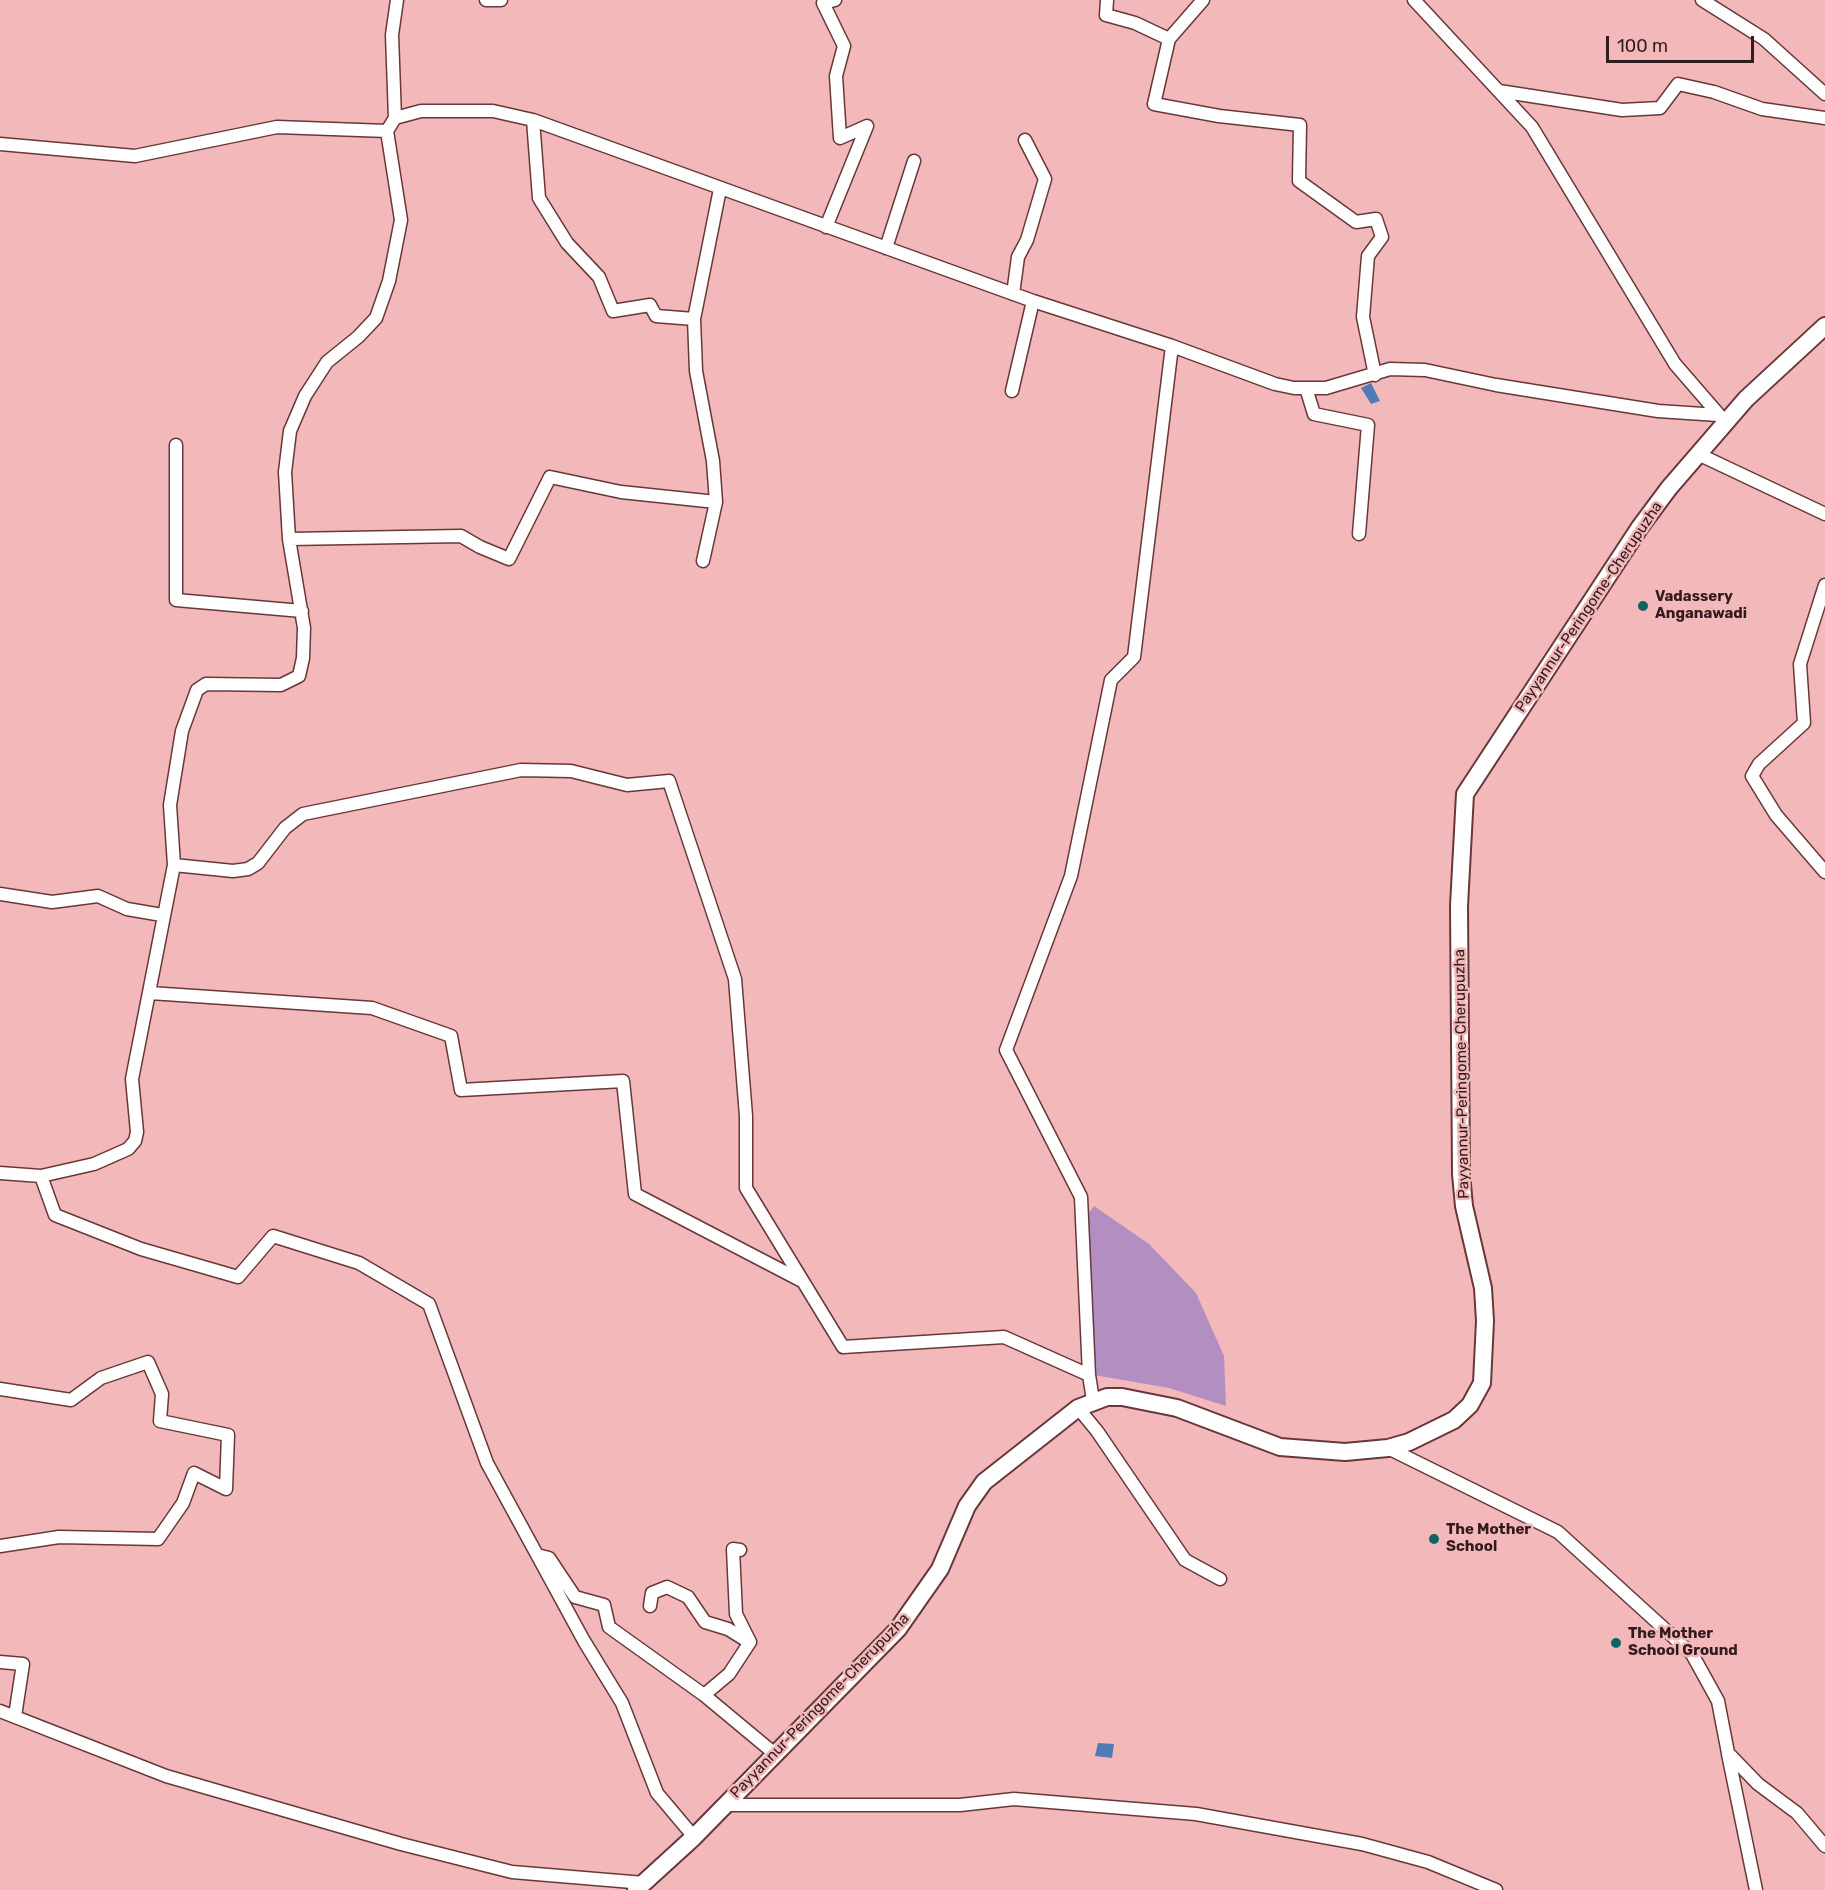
<!DOCTYPE html>
<style>
body{margin:0}
#map{position:relative;width:1825px;height:1890px;overflow:hidden;background:#f3b8ba;font-family:Rubik,sans-serif}
canvas{display:block}
.scale{position:absolute;left:1606px;top:36px;width:148px;height:27px;box-sizing:border-box;border:3px solid #311b1c;border-top:0;padding-left:8px;font-size:18px;line-height:21px;white-space:nowrap;color:#311b1c;-webkit-text-stroke:4px #f3b8ba;paint-order:stroke}
</style>
<div id="map">
<canvas width="1825" height="1890"></canvas>
<div class="scale">100 m</div>
</div>
<script>
const ctx = document.querySelector('canvas').getContext('2d');
ctx.lineJoin = 'round';
function fillPath(path, color) { ctx.fillStyle = color; ctx.fill(path, 'evenodd'); }
const poly = rows => new Path2D(rows.map(r => 'M' + r).join(''));
function strokePath(path, color, width, dash) { ctx.strokeStyle = color; ctx.lineWidth = width; ctx.lineCap = dash ? 'butt' : 'round'; ctx.setLineDash(dash || []); ctx.stroke(path); }
function write(font, color, halo, rows, align = 'center') {
  ctx.font = font + ' Rubik,sans-serif'; ctx.lineWidth = 5; ctx.setLineDash([]); ctx.textBaseline = 'middle'; ctx.strokeStyle = halo; ctx.fillStyle = color; for (const [text, x, y, turn = 0] of rows) {
    ctx.save(); ctx.translate(x, y); ctx.rotate((+turn || 0) * Math.PI / 180); ctx.textAlign = isNaN(turn) ? turn : align; if (halo) ctx.strokeText(text, 0, 0); ctx.fillText(text, 0, 0); ctx.restore();
  }
}
const green = poly([
 [1094,1206,1149,1244,1196,1293,1224,1356,1226,1406,1169,1388,1094,1375,1088,1214]
]);
const water = poly([
 [1371,383,1380,401,1371,404,1361,388],
 [1098,1743,1114,1744,1112,1758,1095,1756]
]);
const minor = poly([
 [486,0,501,0],
 [1107,0,1106,15,1135,23,1169,39],
 [1203,0,1169,39,1154,104,1219,116,1300,125,1299,181,1356,222,1376,219,1382,237,1368,256,1363,317,1375,375],
 [1414,0,1532,127,1675,364,1720,416],
 [1702,0,1764,39,1825,94],
 [1499,91,1622,110,1660,108,1678,84,1714,92,1762,109,1825,118],
 [395,118,392,35,397,0],
 [533,120,539,198,567,243,599,277,613,311,650,305,656,316,694,319,696,371,713,461,716,502,703,561],
 [0,144,135,156,277,127,387,131,395,118,421,111,493,111,533,120,1033,301,1172,346,1275,384,1294,388,1326,388,1390,369,1425,370,1496,385,1658,411,1718,415],
 [826,227,867,126,840,138,836,76,844,46,823,3,835,0],
 [886,248,914,161],
 [1013,294,1018,257,1027,240,1045,179,1025,140],
 [694,319,720,189],
 [1306,388,1314,414,1368,425,1359,534],
 [1012,391,1033,301],
 [176,445,176,600,302,611],
 [1698,454,1825,514],
 [289,539,461,536,480,547,509,559,550,477,621,492,716,502],
 [1825,585,1800,664,1804,723,1759,764,1752,776,1776,815,1825,872],
 [174,865,233,871,248,869,258,863,285,828,303,814,521,770,571,771,627,785,669,781,735,979,746,1116,746,1188,843,1347,1004,1337,1089,1375],
 [0,894,52,902,98,896,127,909,162,915],
 [150,993,372,1008,451,1036,461,1090,623,1081,635,1194,802,1281],
 [0,1173,41,1176,94,1164,128,1149,135,1141,137,1132,132,1079,174,865,170,805,182,731,197,690,206,684,281,685,299,676,303,658,304,628,289,539,285,472,290,431,305,396,327,362,358,337,376,318,389,281,401,220,387,131],
 [41,1176,55,1215,141,1249,238,1277,273,1236,359,1263,429,1304,487,1463,584,1641,622,1703,657,1793,694,1837],
 [0,1389,71,1400,101,1378,148,1362,162,1394,160,1421,228,1435,226,1489,194,1473,183,1503,158,1539,59,1537,0,1546],
 [1093,1400,1089,1375,1081,1197,1006,1050,1071,876,1111,680,1134,657,1172,346],
 [1078,1408,1097,1431,1185,1560,1220,1579],
 [1388,1448,1558,1532,1692,1654,1718,1701,1728,1753,1758,1784,1797,1813,1825,1846],
 [537,1555,549,1558,575,1597,604,1605,609,1627,704,1695,775,1754],
 [650,1606,652,1593,667,1587,688,1597,705,1622,728,1629,749,1642],
 [0,1662,23,1664,15,1716],
 [704,1695,729,1674,750,1642,736,1614,733,1549,740,1550],
 [0,1711,166,1776,401,1844,512,1872,644,1883],
 [1728,1754,1756,1890],
 [723,1805,960,1805,1014,1799,1196,1814,1362,1844,1428,1862,1496,1890]
]);
const major = poly([
 [636,1890,694,1837,898,1629,940,1569,967,1506,984,1482,1078,1408,1107,1397,1122,1397,1177,1408,1280,1447,1345,1452,1388,1448,1409,1442,1454,1420,1470,1405,1482,1383,1485,1321,1483,1288,1464,1206,1461,1174,1459,906,1465,794,1640,527,1669,488,1746,399,1825,326]
]);
const markers = [
 [1643,606,6,"#116263"],
 [1434,1539,6,"#116263"],
 [1616,1643,6,"#116263"]
];
const poiNames = [
 ["Vadassery",1655,597],
 ["Anganawadi",1655,614],
 ["The Mother",1446,1530],
 ["School",1446,1547],
 ["The Mother",1628,1634],
 ["School Ground",1628,1651]
];
const streetNames = [
 ["Payyannur-Peringome-Cherupuzha",1589,607,-56],
 ["Payyannur-Peringome-Cherupuzha",1462,1074,-91],
 ["Payyannur-Peringome-Cherupuzha",820,1706,-46]
];
fillPath(green, '#b38fc1');
fillPath(water, '#507bb5');
strokePath(minor, '#67373a', 15);
strokePath(major, '#67373a', 20);
strokePath(minor, '#fff', 12);
strokePath(major, '#fff', 16);
for (const [x, y, r, color] of markers) { const dot = new Path2D(); dot.arc(x, y, r, 0, 2 * Math.PI); ctx.fillStyle = color; ctx.fill(dot); strokePath(dot, '#f3b8ba', 2); }
write('bold 15px', '#311b1c', '#f3b8ba', poiNames, 'left');
write('15px', '#311b1c', '#f3b8ba', streetNames);
</script>
